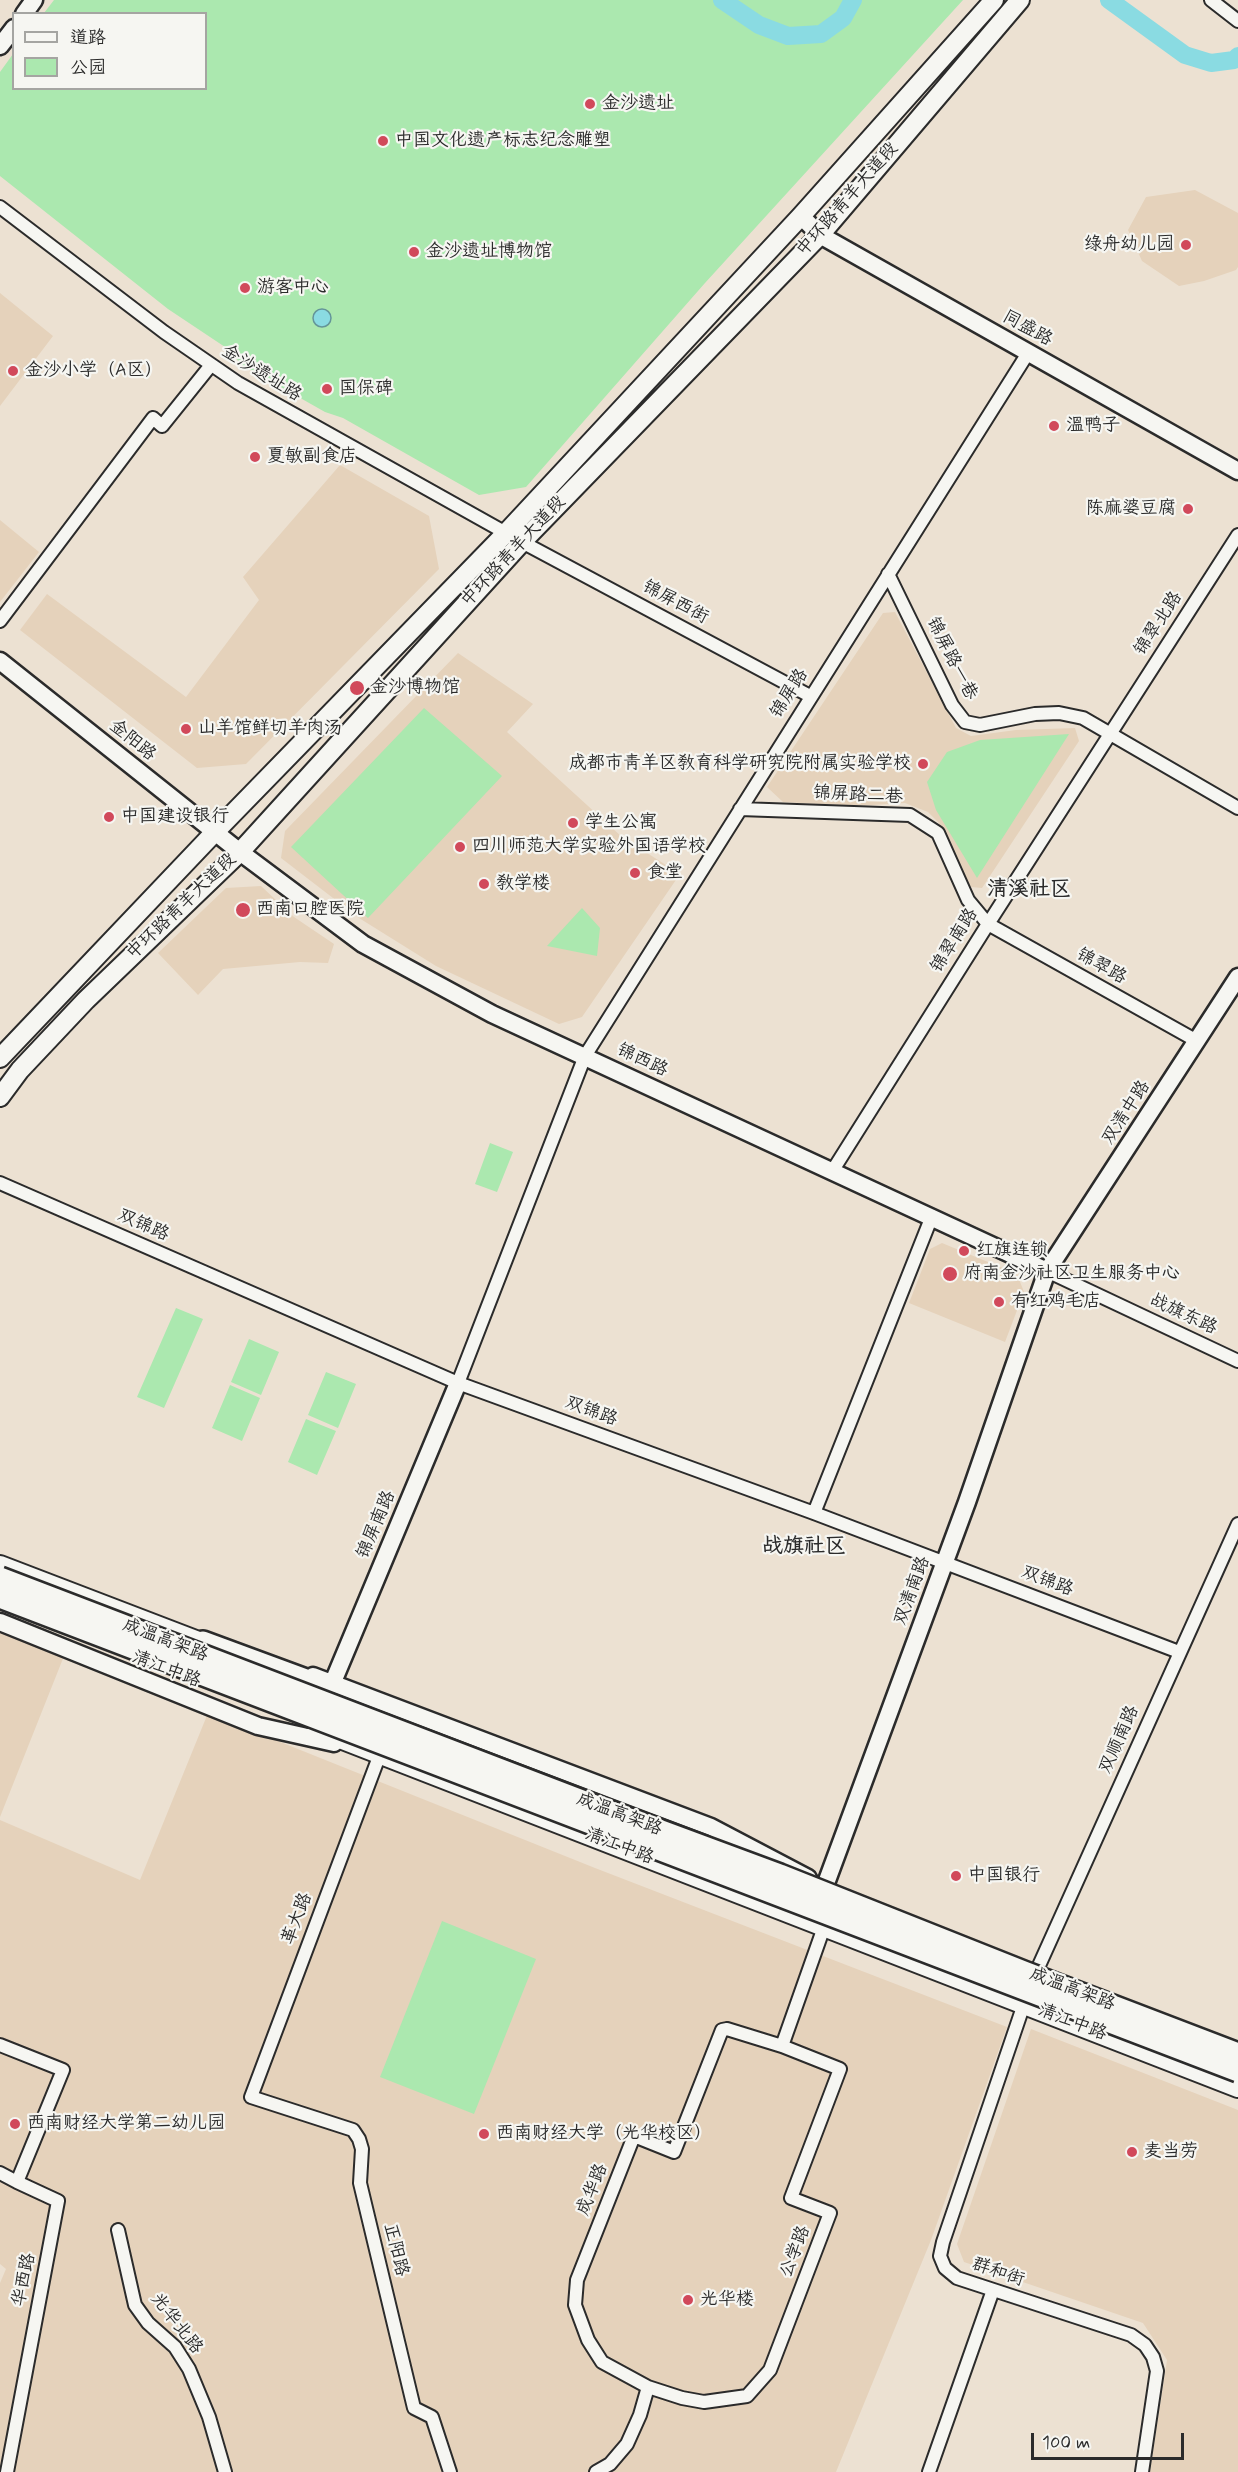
<!DOCTYPE html>
<meta charset="utf-8">
<style>
body{margin:0}
#map{position:relative;width:1238px;height:2472px;overflow:hidden;background:#ece1d2;font-family:Mynerve,"LXGW WenKai TC",sans-serif}
canvas{display:block}
.legend{position:absolute;left:12px;top:12px;width:195px;height:78px;box-sizing:border-box;background:#f6f6f2;border:2px solid #a5a5a2;margin:0;padding:8px 10px;list-style:none;font-size:18px;color:#2b2b2b}
.legend li{display:flex;align-items:center;gap:12px;height:30px}
.legend b{width:30px;border:2px solid #a5a5a2}
.scale{position:absolute;left:1031px;top:2433px;width:153px;height:27px;box-sizing:border-box;border:3px solid #2b2b2b;border-top:0;padding-left:8px;font-size:18px;line-height:21px;white-space:nowrap;color:#2b2b2b;-webkit-text-stroke:4px #f6f6f2;paint-order:stroke}
</style>
<div id="map">
<canvas width="1238" height="2472"></canvas>
<ul class="legend">
<li><b style="height:8px;background:#f6f6f2"></b>道路</li>
<li><b style="height:16px;background:#abe8af"></b>公园</li>
</ul>
<div class="scale">100 m</div>
</div>
<script>
const ctx = document.querySelector('canvas').getContext('2d');
ctx.lineJoin = 'round';
function fillPath(path, color) { ctx.fillStyle = color; ctx.fill(path, 'evenodd'); }
const poly = rows => new Path2D(rows.map(r => 'M' + r).join(''));
function strokePath(path, color, width, dash) { ctx.strokeStyle = color; ctx.lineWidth = width; ctx.lineCap = dash ? 'butt' : 'round'; ctx.setLineDash(dash || []); ctx.stroke(path); }
function write(font, color, halo, rows, align = 'center') {
  ctx.font = font + ' Mynerve,"LXGW WenKai TC",sans-serif'; ctx.lineWidth = 4.5; ctx.setLineDash([]); ctx.textBaseline = 'middle'; ctx.strokeStyle = halo; ctx.fillStyle = color; for (const [text, x, y, turn = 0] of rows) {
    ctx.save(); ctx.translate(x, y); ctx.rotate((+turn || 0) * Math.PI / 180); ctx.textAlign = isNaN(turn) ? turn : align; if (halo) ctx.strokeText(text, 0, 0); ctx.fillText(text, 0, 0); ctx.restore();
  }
}
const built = poly([
 [1195,190,1238,213,1238,267,1236,270,1204,281,1179,286,1142,261,1128,230,1146,197],
 [0,293,53,336,0,406],
 [340,465,429,516,439,569,246,764,197,768,20,630,47,594,186,697,259,600,243,577],
 [0,520,39,552,0,602],
 [895,612,956,728,971,736,1016,730,1075,728,1079,741,982,888,971,887,938,822,928,812,905,803,856,806,783,802,767,787,883,613],
 [458,653,533,704,507,732,622,837,680,874,582,1017,559,1024,436,966,359,918,281,858,285,831],
 [261,886,294,917,334,944,328,963,300,962,223,969,198,995,158,953,226,888],
 [942,1243,1017,1274,1024,1292,1005,1342,909,1303,930,1249],
 [0,1631,64,1656,0,1817],
 [208,1713,595,1868,1007,2027,931,2240,836,2472,0,2472,0,2283,6,2269,0,2264,0,1820,140,1880],
 [1031,2029,1238,2110,1238,2472,1150,2472,1167,2360,1143,2323,964,2262,957,2244]
]);
const green = poly([
 [54,0,963,0,705,283,526,487,479,495,343,418,325,412,242,365,228,349,168,309,0,176,0,72,13,54,14,88,206,88,206,14,44,13],
 [424,708,502,776,368,918,291,847],
 [1069,734,977,878,936,810,927,782,947,752,980,740],
 [582,908,600,928,597,956,547,946],
 [490,1143,513,1152,497,1192,475,1184],
 [176,1308,203,1319,164,1408,137,1397],
 [249,1339,279,1352,261,1395,231,1382],
 [326,1372,356,1384,338,1428,308,1415],
 [230,1385,260,1398,242,1441,212,1428],
 [306,1419,336,1431,317,1475,288,1462],
 [442,1921,536,1959,474,2114,380,2077]
]);
const water = poly([
 '313 318a9 9 0 1 1 18 0a9 9 0 1 1-18 0Z'
]);
const river = poly([
 [722,0,759,25,788,36,821,34,843,18,853,0],
 [1109,0,1185,55,1211,63,1234,60,1238,56]
]);
const street = poly([
 [1211,0,1238,21],
 [0,207,164,332,238,383,522,542,810,696],
 [888,574,952,705,965,722,980,725,1035,714,1059,713,1083,718,1238,808],
 [0,621,153,418,162,426,211,365],
 [740,809,910,815,938,833,968,900,988,924,1197,1041],
 [833,1170,988,924,1238,535],
 [0,1183,458,1383,814,1513,1179,1652],
 [1047,1271,1238,1361],
 [458,1383,585,1056,1028,353],
 [814,1513,932,1216],
 [380,1754,251,2097,353,2130,359,2139,362,2149,360,2183,414,2408,432,2417,450,2472],
 [1037,1970,1238,1524],
 [1024,2004,943,2242,940,2256,945,2268,957,2278,1131,2335,1145,2345,1153,2357,1157,2371,1142,2472],
 [727,2029,782,2046,840,2069,791,2198,830,2213,770,2370,747,2396,704,2402,682,2398,648,2387,602,2362,588,2340,575,2305,577,2280,634,2136,674,2152,722,2030,727,2029],
 [0,2045,63,2070,17,2182,58,2201,7,2472],
 [782,2046,824,1927],
 [0,2173,17,2182],
 [118,2230,135,2305,148,2323,175,2347,189,2369,209,2417,225,2472],
 [596,2472,610,2464,627,2444,640,2415,648,2387],
 [929,2472,993,2290]
]);
const secondary = poly([
 [24,14,34,0],
 [0,46,14,28],
 [801,216,820,235,1238,471],
 [0,661,240,852,363,944,492,1014,1047,1271],
 [0,1622,258,1726,334,1743],
 [313,1676,711,1827,808,1878],
 [333,1682,458,1383],
 [825,1905,825,1886,967,1502,1047,1271,1238,977]
]);
const primary = poly([
 [0,1058,213,834,506,533,801,216,994,0],
 [0,1097,20,1070,86,1000,240,852,522,542,820,235,1020,0],
 [0,1565,214,1647],
 [317,1730,1238,2088]
]);
const highway = poly([
 [203,1642,325,1687]
]);
const highwayBridge = poly([
 [0,1578,637,1822,780,1875,1024,1972,1238,2054],
 [0,1597,1238,2071]
]);
const markers = [
 [590,104,6,"#d1495b"],
 [383,141,6,"#d1495b"],
 [1186,245,6,"#d1495b"],
 [414,252,6,"#d1495b"],
 [245,288,6,"#d1495b"],
 [13,371,6,"#d1495b"],
 [327,389,6,"#d1495b"],
 [1054,426,6,"#d1495b"],
 [255,457,6,"#d1495b"],
 [1188,509,6,"#d1495b"],
 [357,688,8,"#d1495b"],
 [186,729,6,"#d1495b"],
 [923,764,6,"#d1495b"],
 [109,817,6,"#d1495b"],
 [573,823,6,"#d1495b"],
 [460,847,6,"#d1495b"],
 [635,873,6,"#d1495b"],
 [484,884,6,"#d1495b"],
 [243,910,8,"#d1495b"],
 [964,1251,6,"#d1495b"],
 [950,1274,8,"#d1495b"],
 [999,1302,6,"#d1495b"],
 [956,1876,6,"#d1495b"],
 [15,2124,6,"#d1495b"],
 [484,2134,6,"#d1495b"],
 [1132,2152,6,"#d1495b"],
 [688,2300,6,"#d1495b"]
];
const poiNames = [
 ["金沙遗址",602,104],
 ["中国文化遗产标志纪念雕塑",395,141],
 ["绿舟幼儿园",1174,245,"right"],
 ["金沙遗址博物馆",426,252],
 ["游客中心",257,288],
 ["金沙小学（A区）",25,371],
 ["国保碑",339,389],
 ["温鸭子",1066,426],
 ["夏敏副食店",267,457],
 ["陈麻婆豆腐",1176,509,"right"],
 ["金沙博物馆",370,688],
 ["山羊馆鲜切羊肉汤",198,729],
 ["成都市青羊区教育科学研究院附属实验学校",911,764,"right"],
 ["中国建设银行",121,817],
 ["学生公寓",585,823],
 ["四川师范大学实验外国语学校",472,847],
 ["食堂",647,873],
 ["教学楼",496,884],
 ["西南口腔医院",256,910],
 ["红旗连锁",976,1251],
 ["府南金沙社区卫生服务中心",964,1274],
 ["有红鸡毛店",1011,1302],
 ["中国银行",968,1876],
 ["西南财经大学第二幼儿园",27,2124],
 ["西南财经大学（光华校区）",496,2134],
 ["麦当劳",1144,2152],
 ["光华楼",700,2300]
];
const streetNames = [
 ["中环路青羊大道段",848,200,-49],
 ["同盛路",1027,329,29],
 ["金沙遗址路",261,374,32],
 ["中环路青羊大道段",514,552,-47],
 ["锦屏西街",675,603,28],
 ["锦翠北路",1159,624,-57],
 ["锦屏路一巷",951,659,63],
 ["锦屏路",790,694,-58],
 ["金阳路",132,741,39],
 ["锦屏路二巷",858,796,3],
 ["中环路青羊大道段",182,907,-44],
 ["锦翠南路",955,941,-58],
 ["锦翠路",1101,967,29],
 ["锦西路",642,1061,25],
 ["双清中路",1127,1113,-57],
 ["双锦路",143,1226,24],
 ["战旗东路",1183,1315,25],
 ["双锦路",591,1412,20],
 ["锦屏南路",377,1525,-67],
 ["双锦路",1047,1582,21],
 ["双清南路",913,1591,-70],
 ["成温高架路",165,1641,21],
 ["清江中路",166,1670,21],
 ["双顺南路",1120,1740,-66],
 ["成温高架路",619,1815,21],
 ["清江中路",619,1847,21],
 ["革大路",298,1919,-69],
 ["成温高架路",1072,1990,21],
 ["清江中路",1072,2023,21],
 ["成华路",593,2190,-68],
 ["正阳路",395,2250,76],
 ["公学路",796,2252,-69],
 ["群和街",998,2273,19],
 ["华西路",25,2280,-78],
 ["光华北路",176,2324,52]
];
const quarterNames = [
 ["清溪社区",1029,891],
 ["战旗社区",804,1548]
];
fillPath(built, '#e5d2bb');
fillPath(green, '#abe8af');
fillPath(water, '#8adbe2');
strokePath(water, '#649599', 1.5);
strokePath(river, '#8adbe2', 18);
strokePath(street, '#2b2b2b', 16);
strokePath(secondary, '#2b2b2b', 21);
strokePath(primary, '#2b2b2b', 22);
strokePath(highway, '#2b2b2b', 26);
strokePath(street, '#f6f6f2', 12);
strokePath(secondary, '#f6f6f2', 16);
strokePath(primary, '#f6f6f2', 18);
strokePath(highway, '#f6f6f2', 21);
strokePath(highwayBridge, '#2b2b2b', 26, []);
strokePath(highwayBridge, '#f6f6f2', 21);
for (const [x, y, r, color] of markers) { const dot = new Path2D(); dot.arc(x, y, r, 0, 2 * Math.PI); ctx.fillStyle = color; ctx.fill(dot); strokePath(dot, '#f6f6f2', 2); }
write('18px', '#2b2b2b', '#f6f6f2', poiNames, 'left');
write('18px', '#2b2b2b', '#f6f6f2', streetNames);
write('bold 21px', '#2b2b2b', '#f6f6f2', quarterNames);
</script>
